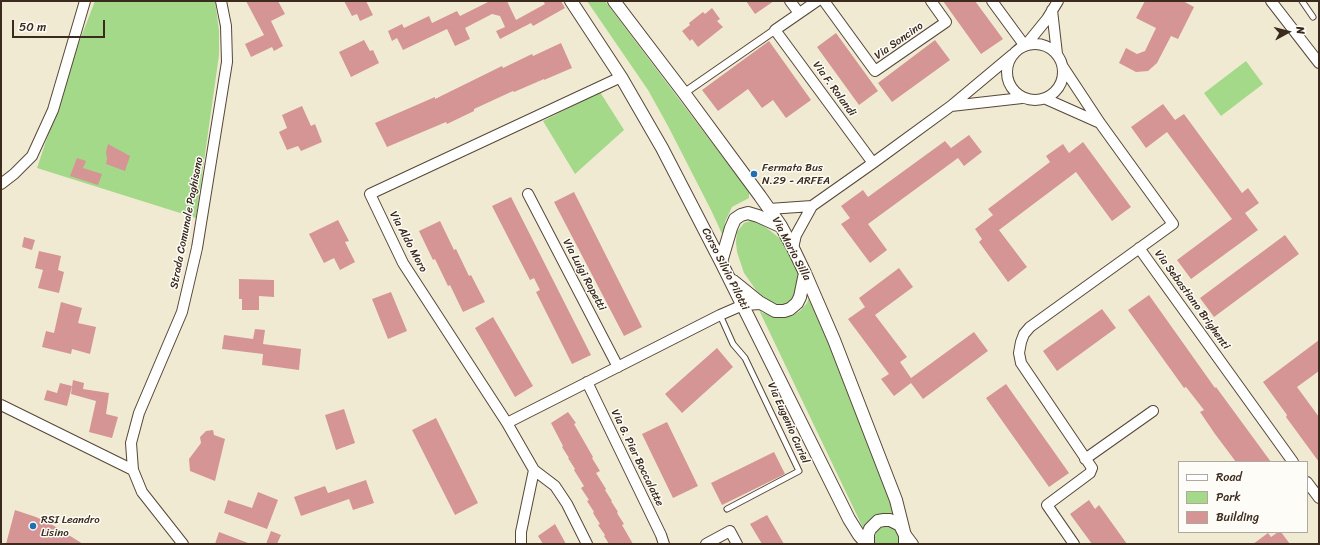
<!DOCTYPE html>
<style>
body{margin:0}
#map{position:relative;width:1320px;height:545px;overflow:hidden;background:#f1ead2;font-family:Sriracha,sans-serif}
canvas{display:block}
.frame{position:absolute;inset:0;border:2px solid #3b2a1e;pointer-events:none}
.legend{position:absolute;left:1178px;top:461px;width:130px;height:72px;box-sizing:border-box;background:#fdfcf7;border:1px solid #afa8a0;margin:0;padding:5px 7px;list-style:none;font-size:12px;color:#3b2a1e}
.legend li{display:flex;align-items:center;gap:8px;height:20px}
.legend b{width:20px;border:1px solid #afa8a0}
.north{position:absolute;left:1268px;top:12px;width:40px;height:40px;-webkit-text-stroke:3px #fdfcf7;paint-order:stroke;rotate:83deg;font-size:11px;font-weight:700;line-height:16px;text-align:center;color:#3b2a1e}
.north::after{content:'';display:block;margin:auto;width:14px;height:18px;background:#3b2a1e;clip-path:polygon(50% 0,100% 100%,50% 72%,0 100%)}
.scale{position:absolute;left:12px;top:20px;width:93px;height:18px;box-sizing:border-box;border:2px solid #3b2a1e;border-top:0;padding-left:5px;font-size:12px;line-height:14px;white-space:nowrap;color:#3b2a1e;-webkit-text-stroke:3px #fdfcf7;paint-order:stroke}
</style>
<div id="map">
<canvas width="1320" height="545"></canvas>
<div class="frame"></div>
<ul class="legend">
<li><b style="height:5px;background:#fff"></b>Road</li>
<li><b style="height:11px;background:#a3d989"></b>Park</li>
<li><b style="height:11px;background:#d49594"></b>Building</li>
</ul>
<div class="north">N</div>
<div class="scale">50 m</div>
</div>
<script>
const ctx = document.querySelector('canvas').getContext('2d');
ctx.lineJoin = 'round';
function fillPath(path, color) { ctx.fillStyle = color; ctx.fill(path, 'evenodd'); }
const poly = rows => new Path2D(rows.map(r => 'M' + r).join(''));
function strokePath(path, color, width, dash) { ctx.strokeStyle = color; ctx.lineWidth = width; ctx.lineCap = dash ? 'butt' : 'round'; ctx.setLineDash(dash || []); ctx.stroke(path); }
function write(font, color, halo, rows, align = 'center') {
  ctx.font = font + ' Sriracha,sans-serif'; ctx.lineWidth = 3; ctx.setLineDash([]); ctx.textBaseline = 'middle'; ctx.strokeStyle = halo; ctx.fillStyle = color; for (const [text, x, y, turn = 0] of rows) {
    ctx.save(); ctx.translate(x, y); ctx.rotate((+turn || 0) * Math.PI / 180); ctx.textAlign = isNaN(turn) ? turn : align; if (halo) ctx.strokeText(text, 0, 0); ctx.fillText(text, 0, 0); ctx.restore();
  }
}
const green = poly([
 [95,1,215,1,219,30,219,55,196,218,37,168,78,45],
 [587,1,605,1,749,192,749,198,732,207,725,222,723,236,712,212,668,126,648,90],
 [1246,61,1263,84,1221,116,1204,93],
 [600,92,624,130,575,174,543,121],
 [750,221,760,224,768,229,782,240,789,252,798,273,798,283,797,297,791,302,784,305,776,304,766,299,756,290,744,273,737,252,736,242,737,232,744,223],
 [810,295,897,516,875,517,868,522,864,530,759,310,763,313,778,317,792,316,800,311,807,303],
 [885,526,890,526,898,530,901,544,875,544,874,539,877,530]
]);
const building = poly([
 [246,1,278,1,285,14,271,21,283,46,274,51,272,47,251,57,245,44,264,35],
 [344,1,366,1,373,15,360,21,357,14,352,16],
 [490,1,507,1,516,20,545,4,543,1,561,1,565,8,533,26,531,23,500,39,496,31,505,27,500,16,492,14,465,28,470,39,455,46,447,29,403,50,397,38,392,41,388,31,402,24,404,28,429,16,432,23,457,11,460,16],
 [746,1,774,1,755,14],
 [943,1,975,1,1003,39,981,54],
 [1145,1,1183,1,1194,7,1178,39,1171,36,1157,63,1148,71,1136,72,1119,63,1126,48,1137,54,1145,51,1156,28,1136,18],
 [712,8,720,19,717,21,723,27,698,47,692,39,690,41,682,31,690,25,689,23,703,12,705,14],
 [836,33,878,91,859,105,817,47],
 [364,40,370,51,373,50,379,63,351,77,339,52],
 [935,40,950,60,892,102,878,83],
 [769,41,811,100,786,118,773,100,762,108,748,89,718,111,702,90],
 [561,43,572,68,544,80,544,79,514,92,513,91,474,109,474,111,447,124,446,122,387,147,375,123,435,97,435,99,502,66,503,68,532,54,533,56],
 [1163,104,1175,120,1184,114,1242,193,1248,188,1259,203,1245,213,1258,230,1191,279,1177,260,1232,219,1167,132,1146,148,1131,127],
 [302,106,311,126,315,124,322,142,301,151,298,146,287,150,279,132,287,128,282,115],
 [969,135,982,152,964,166,958,158,868,224,887,250,870,263,841,224,850,218,841,206,863,190,868,197,945,141,951,148],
 [1083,142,1131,207,1112,221,1076,172,999,230,1027,267,1008,282,979,242,982,239,975,229,993,215,988,209,1050,162,1046,156,1063,144,1069,153],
 [108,144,130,156,125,171,106,164,107,159,106,152],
 [77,158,86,161,83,168,102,174,98,185,70,176],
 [574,192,642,327,624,336,554,202],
 [511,197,591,355,572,364,536,292,540,290,534,278,530,280,492,206],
 [338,220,349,241,345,242,355,262,340,270,334,258,324,263,309,234],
 [440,221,454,250,456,249,469,276,471,275,485,302,463,312,450,285,448,286,435,259,433,260,419,231],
 [1285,235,1299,254,1214,317,1200,298],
 [24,237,35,240,32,250,22,247],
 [39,251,61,256,58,270,64,272,59,293,38,288,43,270,35,268],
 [899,268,913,287,875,315,907,357,900,362,911,378,974,332,988,351,923,399,911,383,894,396,881,379,889,374,848,319,865,307,859,298],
 [239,279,274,280,274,297,259,296,259,310,242,310,242,299,239,299],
 [391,292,407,331,388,339,372,299],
 [1149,295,1215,388,1216,387,1271,462,1236,462,1215,434,1200,412,1204,410,1186,387,1184,388,1128,310],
 [61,302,82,308,78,323,96,327,90,354,72,349,71,354,42,347,46,331,54,333],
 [1102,309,1116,328,1057,371,1043,351],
 [493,317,533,386,515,397,475,328],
 [255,329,265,330,263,344,301,349,299,370,262,365,263,354,222,349,224,335,253,339],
 [1319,340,1319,371,1297,387,1319,417,1319,462,1286,417,1287,415,1263,382],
 [717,348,733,367,682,413,665,394],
 [73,380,84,383,83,389,109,393,106,414,118,417,112,438,89,432,96,401,71,394],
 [60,383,72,386,67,406,44,400,47,390,57,393],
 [1006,384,1069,473,1049,487,986,398],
 [344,409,355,443,336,450,325,415],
 [568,412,576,423,574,424,593,457,592,458,600,471,596,473,606,489,605,490,612,501,611,501,618,512,617,513,624,524,622,525,633,544,609,544,604,536,605,535,598,525,600,524,593,513,594,512,587,501,589,500,581,488,584,486,574,470,575,469,568,458,569,458,562,447,563,446,551,423],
 [436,418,478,503,455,515,412,430],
 [667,422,698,486,673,498,642,434],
 [213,430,214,435,225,439,215,481,190,471,189,459,201,443,200,437,206,431],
 [774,452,785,474,722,505,711,483],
 [366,480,374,503,353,510,349,499,301,516,294,497,325,486,328,493],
 [258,492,278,500,267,529,224,513,228,500,252,508],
 [1089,500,1095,509,1099,505,1127,544,1092,544,1070,514],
 [15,510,36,517,51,524,83,544,6,544],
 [767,515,784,544,762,544,750,524],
 [555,524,566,544,543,544,538,536],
 [271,531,281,535,277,544,266,544],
 [219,532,248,543,248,544,215,544],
 [1278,532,1281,532,1290,544,1253,544,1268,533,1271,537]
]);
const service = poly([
 [1302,1,1313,17],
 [720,315,733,344,745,358,799,471,727,509]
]);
const pedestrian = poly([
 [684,93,775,30]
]);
const minor = poly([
 [790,1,799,13],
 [817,1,775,30,873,163],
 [824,1,875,71,946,22,931,1],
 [992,1,1025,46,1047,19,1058,1],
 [1271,1,1319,63],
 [1052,10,1057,54],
 '1007 72a28 28 0 1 1 56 0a28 28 0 1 1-56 0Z',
 [1063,67,1100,123,1173,224,1030,327,1024,334,1021,342,1019,353,1021,363,1092,468,1090,473,1047,505,1074,544],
 [1046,99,1100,123],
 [951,106,1022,98],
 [1,184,14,174,32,156,53,110,85,1],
 [528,194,618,367],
 [769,209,812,206],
 [793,248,796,235,812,206,873,163,951,106,1012,55],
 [1139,248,1293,462],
 [587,382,661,535,664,544],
 [1,405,133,470],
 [507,423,720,315,743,305,761,304],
 [1085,459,1153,411],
 [534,470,555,486,567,504,587,544],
 [1307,482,1319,498],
 [904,532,913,544],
 [183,544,142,492,133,470,131,443,139,413,182,312,197,248,227,62,226,26,221,1],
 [521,544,521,532,534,470,507,423,403,263,370,194,621,77],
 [706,544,730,531,737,544]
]);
const tertiary = poly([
 [571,1,621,77,662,148,721,262,849,519,859,535,867,544],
 [614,1,684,93,760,196,781,226,793,248,805,273,834,340,896,500,904,532],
 [721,262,731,228,735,219,741,215,748,213,758,216,780,226],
 [733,281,759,302,775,311,784,311,790,309,797,303,800,297,805,273],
 [868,544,868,534,870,529,878,521,884,520,890,520,900,525,905,535,905,544]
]);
const markers = [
 [754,174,4,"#1f6fb2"],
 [33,526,4,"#1f6fb2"]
];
const streetNames = [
 ["Via Soncino",899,41,-35],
 ["Via F. Rolandi",834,89,54],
 ["Strada Comunale Paghisano",187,223,-79],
 ["Via Aldo Moro",408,242,62],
 ["Via Mario Silla",791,249,62],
 ["Corso Silvio Pilotti",725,269,63],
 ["Via Luigi Rapetti",584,275,62],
 ["Via Sebastiano Brighenti",1192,300,54],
 ["Via Eugenio Curiel",788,423,66],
 ["Via G. Pier Boccalatte",637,458,64]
];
const poiNames = [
 ["Fermata Bus",762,168],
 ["N.29 - ARFEA",762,181],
 ["RSI Leandro",41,520],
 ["Lisino",41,533]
];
fillPath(green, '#a3d989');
fillPath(building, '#d49594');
strokePath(service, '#564739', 7);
strokePath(pedestrian, '#564739', 9);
strokePath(minor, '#564739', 12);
strokePath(tertiary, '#564739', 14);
strokePath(service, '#fff', 5);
strokePath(pedestrian, '#fff', 7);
strokePath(minor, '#fff', 10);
strokePath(tertiary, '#fff', 12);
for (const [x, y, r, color] of markers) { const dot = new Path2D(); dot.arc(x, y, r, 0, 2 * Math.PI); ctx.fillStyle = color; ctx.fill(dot); strokePath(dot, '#fdfcf7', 1.5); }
write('11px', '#3b2a1e', '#fdfcf7', streetNames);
write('11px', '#3b2a1e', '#fdfcf7', poiNames, 'left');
</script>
